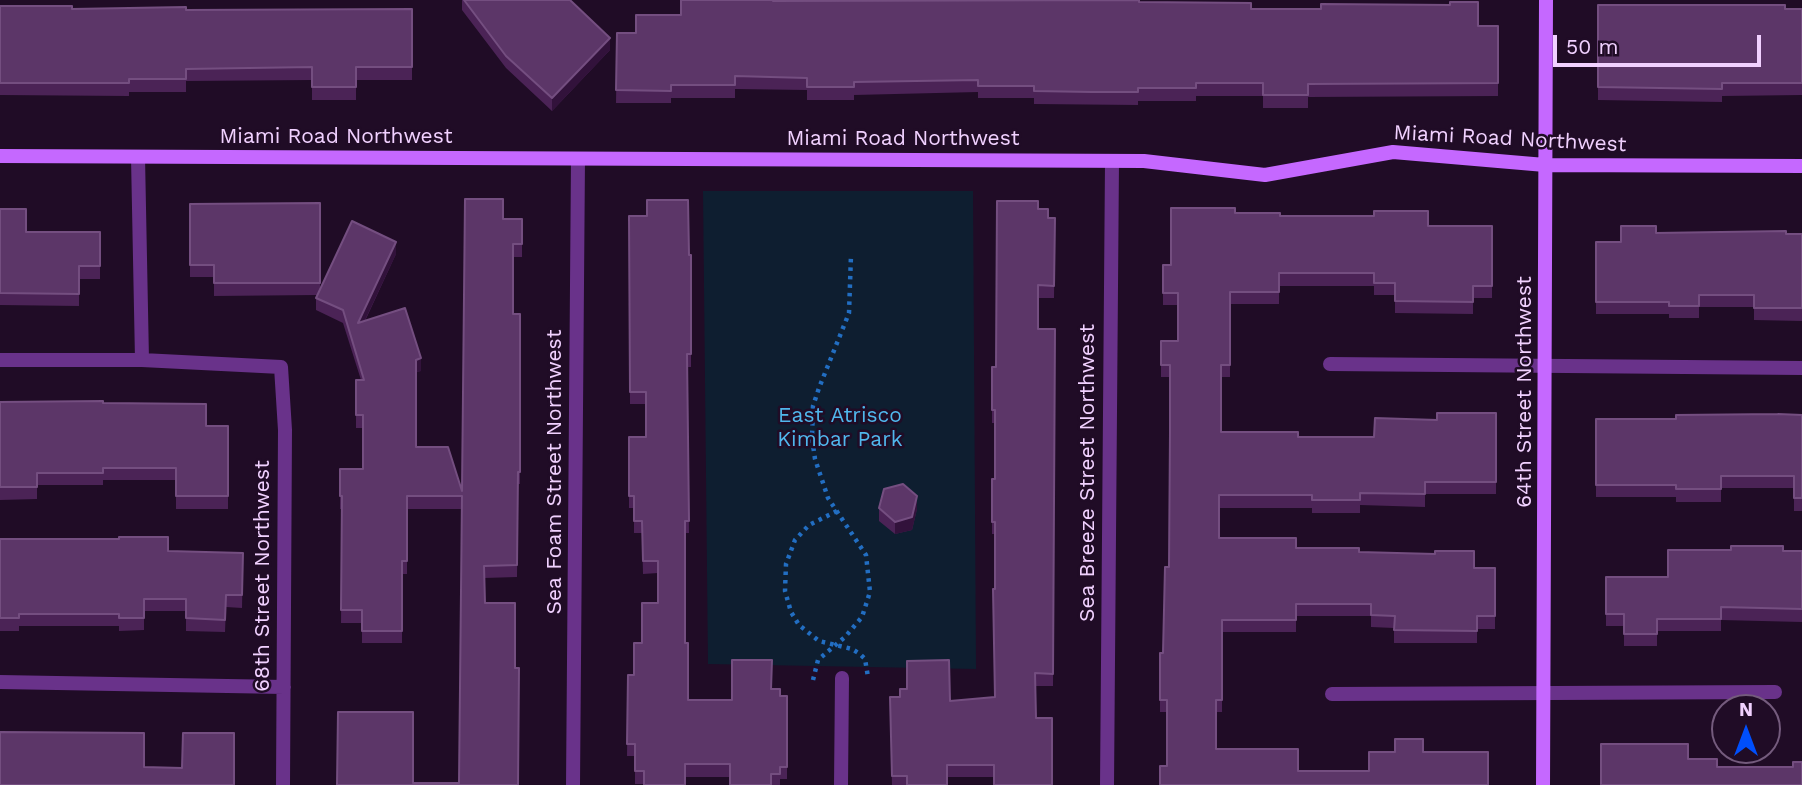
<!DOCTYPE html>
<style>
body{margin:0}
#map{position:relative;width:1802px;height:785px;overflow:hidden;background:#200c26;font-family:"Work Sans",sans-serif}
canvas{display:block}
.north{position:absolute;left:1711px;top:694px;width:70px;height:70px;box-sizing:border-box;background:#200c26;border:2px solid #745b7d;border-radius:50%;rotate:0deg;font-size:19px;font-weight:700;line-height:28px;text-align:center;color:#f1d1ff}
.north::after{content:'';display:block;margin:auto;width:24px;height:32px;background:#004ffc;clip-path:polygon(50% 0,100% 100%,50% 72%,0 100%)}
.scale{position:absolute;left:1553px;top:35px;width:208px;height:32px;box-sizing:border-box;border:4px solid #f1d1ff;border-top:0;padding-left:9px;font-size:21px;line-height:24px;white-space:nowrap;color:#f1d1ff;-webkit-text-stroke:5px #200c26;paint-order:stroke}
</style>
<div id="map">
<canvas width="1802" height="785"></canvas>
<div class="north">N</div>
<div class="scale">50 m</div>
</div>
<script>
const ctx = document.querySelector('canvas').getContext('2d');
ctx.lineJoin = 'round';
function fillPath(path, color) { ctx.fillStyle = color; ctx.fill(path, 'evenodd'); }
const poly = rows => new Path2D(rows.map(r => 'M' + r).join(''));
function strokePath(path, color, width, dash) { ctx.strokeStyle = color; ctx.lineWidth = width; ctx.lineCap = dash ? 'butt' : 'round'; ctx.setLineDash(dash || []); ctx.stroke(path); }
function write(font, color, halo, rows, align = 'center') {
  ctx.font = font + ' "Work Sans",sans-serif'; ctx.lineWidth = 5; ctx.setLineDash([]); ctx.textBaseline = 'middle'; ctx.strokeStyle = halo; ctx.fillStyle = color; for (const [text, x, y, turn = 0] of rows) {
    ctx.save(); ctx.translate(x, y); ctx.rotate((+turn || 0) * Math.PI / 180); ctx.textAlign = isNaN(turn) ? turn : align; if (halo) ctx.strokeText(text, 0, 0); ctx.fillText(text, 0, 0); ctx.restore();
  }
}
const green = poly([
 [703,191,973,191,976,669,708,664]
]);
const path = poly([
 [837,511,809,525,795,540,786,564,785,591,791,612,799,625,819,641,852,649,860,654,865,659,868,677],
 [813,680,818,660,845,637,862,617,870,592,866,555,828,498,815,459,812,438,813,406,819,388,849,313,851,255]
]);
const street = poly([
 [138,157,142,360],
 [0,360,142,360,281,367,285,430,283,785],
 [1330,364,1802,368],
 [0,682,284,687],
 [1332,694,1775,692],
 [573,785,578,159],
 [841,785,842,678],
 [1107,785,1112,162]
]);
const secondary = poly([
 [0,156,1144,161,1265,175,1393,152,1545,165,1802,166],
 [1543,785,1546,0]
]);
const wall = poly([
 [462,0,570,0,610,50,552,111,506,68,462,10],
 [773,1,1139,2,1478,26,1498,26,1498,96,1308,97,1308,108,1263,108,1263,96,1196,96,1196,101,1138,101,1138,105,1034,104,1034,98,978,98,978,92,854,95,854,100,807,100,807,90,735,89,735,98,671,98,671,103,616,103,617,33,636,33,681,15],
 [1598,5,1802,9,1802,95,1722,96,1722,102,1598,100],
 [0,6,72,9,186,10,412,9,412,80,356,80,356,100,312,100,312,80,186,81,186,92,129,92,129,96,0,95],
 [320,203,320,289,396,254,365,321,421,371,416,372,416,447,462,491,503,219,522,219,522,257,513,257,513,314,520,314,520,484,518,484,517,577,484,578,485,603,515,668,519,785,413,783,459,783,462,509,407,509,407,574,402,574,402,643,362,643,362,623,341,623,342,509,340,509,340,469,363,469,363,428,356,428,356,380,361,380,343,323,316,310,316,298,317,295,214,296,214,277,190,277,190,204],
 [0,209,26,232,100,232,100,279,79,279,79,306,0,305],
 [1038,209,1048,218,1055,218,1054,298,1038,298,1038,329,1055,329,1053,686,1035,686,994,777,947,777,947,785,892,785,890,697,950,701,994,697,995,534,992,534,992,479,995,479,995,423,992,423,992,367,996,367],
 [1235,213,1428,226,1492,226,1492,298,1473,298,1473,314,1395,313,1395,295,1374,295,1374,286,1279,286,1279,304,1230,304,1230,377,1221,377,1221,432,1298,437,1374,437,1437,420,1496,413,1496,494,1425,494,1425,507,1360,505,1360,513,1312,513,1312,508,1219,508,1219,538,1296,548,1359,552,1474,568,1495,568,1495,629,1477,629,1477,643,1394,643,1394,628,1371,627,1371,616,1296,616,1296,632,1222,632,1222,712,1216,712,1216,749,1298,771,1369,771,1423,752,1488,785,1167,766,1167,712,1160,712,1160,653,1163,653,1169,567,1170,377,1161,377,1161,341,1178,341,1178,305,1163,305,1163,265,1171,265],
 [629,216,689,255,691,255,691,367,687,367,689,533,685,533,685,643,688,700,732,700,772,689,780,696,787,696,787,779,780,779,780,785,730,785,730,777,685,777,644,784,635,784,635,756,627,756,628,675,634,675,642,643,658,603,658,573,643,574,642,533,634,533,634,508,629,508,629,437,646,437,646,404,630,404],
 [1656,233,1802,234,1802,321,1754,320,1754,307,1699,307,1699,318,1669,318,1669,314,1596,314,1596,242,1621,242],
 [0,402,103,403,206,426,228,426,228,509,176,509,176,480,103,480,103,485,37,485,37,499,0,500],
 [1802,415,1802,511,1794,511,1794,488,1721,488,1721,502,1676,502,1676,497,1596,497,1596,419,1676,419],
 [879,508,917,509,912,530,895,534,879,521],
 [0,539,119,539,168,551,243,553,242,608,226,607,225,632,186,631,186,611,144,611,144,630,119,631,119,626,19,626,19,631,0,631],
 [1783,551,1802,551,1802,622,1721,620,1721,631,1657,631,1657,646,1624,646,1624,626,1606,626,1606,577,1668,577]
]);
const shadedWall = poly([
 [610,38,610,50,552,111,552,98],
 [396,242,396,254,358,335,358,323],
 [421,358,421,371,416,372,416,360],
 [917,496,917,509,912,530,895,534,895,522]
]);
const building = poly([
 [464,0,570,0,610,38,552,98,506,56,464,0],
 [681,0,773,0,773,1,1139,0,1139,2,1251,3,1251,9,1321,9,1321,4,1450,5,1450,2,1478,2,1478,26,1498,26,1498,83,1308,84,1308,95,1263,95,1263,83,1196,83,1196,88,1138,88,1138,92,1092,92,1034,91,1034,86,978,86,978,80,854,82,854,87,807,87,807,78,735,76,735,85,671,85,671,91,616,90,617,33,636,33,636,15,681,15,681,0],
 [1598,5,1785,5,1785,9,1802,9,1802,83,1722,83,1722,89,1598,87,1598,5],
 [0,6,72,6,72,9,186,7,186,10,412,9,412,67,356,67,356,87,312,87,312,67,186,69,186,79,129,79,129,83,0,83,0,6],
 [465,199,503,199,503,219,522,219,522,244,513,244,513,314,520,314,520,472,518,472,517,565,484,566,485,603,515,603,515,668,519,668,518,785,337,785,338,712,413,712,413,783,459,783,462,496,407,496,407,561,402,561,402,631,362,631,362,610,341,610,342,496,340,496,340,469,363,469,363,415,356,415,356,380,364,380,343,310,316,298,352,221,396,242,358,323,405,308,421,358,416,360,416,447,448,447,462,491,465,199],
 [647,200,688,200,689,255,691,255,691,354,687,354,689,521,685,521,685,643,688,643,688,700,732,700,732,660,772,660,771,689,780,689,780,696,787,696,787,767,780,767,780,774,771,774,771,785,730,785,730,764,685,764,685,785,644,785,644,771,635,771,635,744,627,744,628,675,634,675,634,643,642,643,642,603,658,603,658,561,643,561,642,521,634,521,634,496,629,496,629,437,646,437,646,392,630,392,629,216,647,216,647,200],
 [997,201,1038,201,1038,209,1048,209,1048,218,1055,218,1054,286,1038,285,1038,329,1055,329,1053,674,1035,673,1036,718,1052,718,1052,785,994,785,994,765,947,765,947,785,907,785,907,776,892,776,890,697,900,697,900,689,907,689,907,661,949,660,950,701,995,697,993,589,995,589,995,522,992,522,992,479,995,479,995,410,992,410,992,367,996,367,997,201],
 [320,203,320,283,214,283,214,265,190,265,190,204,320,203],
 [1171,208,1235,208,1235,213,1280,213,1280,216,1374,216,1374,211,1428,211,1428,226,1492,226,1492,286,1473,286,1473,302,1395,301,1395,283,1374,283,1374,273,1279,273,1279,292,1230,292,1230,365,1221,365,1221,432,1298,432,1298,437,1374,437,1375,418,1437,420,1437,413,1496,413,1496,482,1425,482,1425,494,1360,493,1360,500,1312,500,1312,495,1219,495,1219,538,1296,538,1296,548,1359,548,1359,552,1435,554,1435,551,1474,551,1474,568,1495,568,1495,616,1477,616,1477,631,1394,630,1395,616,1371,615,1371,604,1296,604,1296,620,1222,620,1222,700,1216,700,1216,749,1298,749,1298,771,1369,771,1369,752,1395,752,1395,739,1423,739,1423,752,1488,752,1488,785,1160,785,1160,766,1167,766,1167,700,1160,700,1160,653,1163,653,1165,567,1169,567,1170,432,1170,365,1161,365,1161,341,1178,341,1178,293,1163,293,1163,265,1171,265,1171,208],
 [0,209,26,209,26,232,100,232,100,266,79,266,79,294,0,293,0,209],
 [1621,226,1656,226,1656,233,1786,231,1786,234,1802,234,1802,308,1754,308,1754,295,1699,295,1699,306,1669,306,1669,302,1596,302,1596,242,1621,242,1621,226],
 [103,401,103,403,206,404,206,426,228,426,228,496,176,496,176,468,103,468,103,473,37,473,37,487,0,487,0,402,103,401],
 [1778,414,1802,415,1802,498,1794,498,1794,476,1721,476,1721,489,1676,489,1676,485,1596,485,1596,419,1676,419,1676,415,1778,414],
 [903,484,917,496,912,517,895,522,879,508,884,489,903,484],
 [119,537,168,537,168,551,243,553,242,595,226,595,225,620,186,618,186,599,144,599,144,618,119,618,119,614,19,614,19,618,0,618,0,539,119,539,119,537],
 [1731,546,1783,546,1783,551,1802,551,1802,609,1721,607,1721,619,1657,619,1657,634,1624,634,1624,614,1606,614,1606,577,1668,577,1668,550,1731,550,1731,546],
 [0,732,144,733,144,767,182,768,183,733,234,733,234,785,0,785,0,732],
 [1601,744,1688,744,1688,759,1717,759,1717,767,1793,767,1793,762,1802,762,1802,785,1601,785,1601,744]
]);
const streetNames = [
 ["Miami Road Northwest",336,137],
 ["Miami Road Northwest",903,139],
 ["Miami Road Northwest",1510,139,3],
 ["64th Street Northwest",1525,392,-90],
 ["Sea Foam Street Northwest",555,472,-90],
 ["Sea Breeze Street Northwest",1088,473,-90],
 ["68th Street Northwest",263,576,-90]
];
const parkNames = [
 ["East Atrisco",840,416],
 ["Kimbar Park",840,440]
];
fillPath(green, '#0e1e30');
strokePath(path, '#226ec2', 4.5, [3.5, 5]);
strokePath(street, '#69328a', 14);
strokePath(secondary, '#c568ff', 14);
fillPath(wall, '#4b2356');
fillPath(shadedWall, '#32123b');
fillPath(building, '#5c3668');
strokePath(building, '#744e80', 2);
write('21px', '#f1d1ff', '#200c26', streetNames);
write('21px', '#50b7ec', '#200c26', parkNames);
</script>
